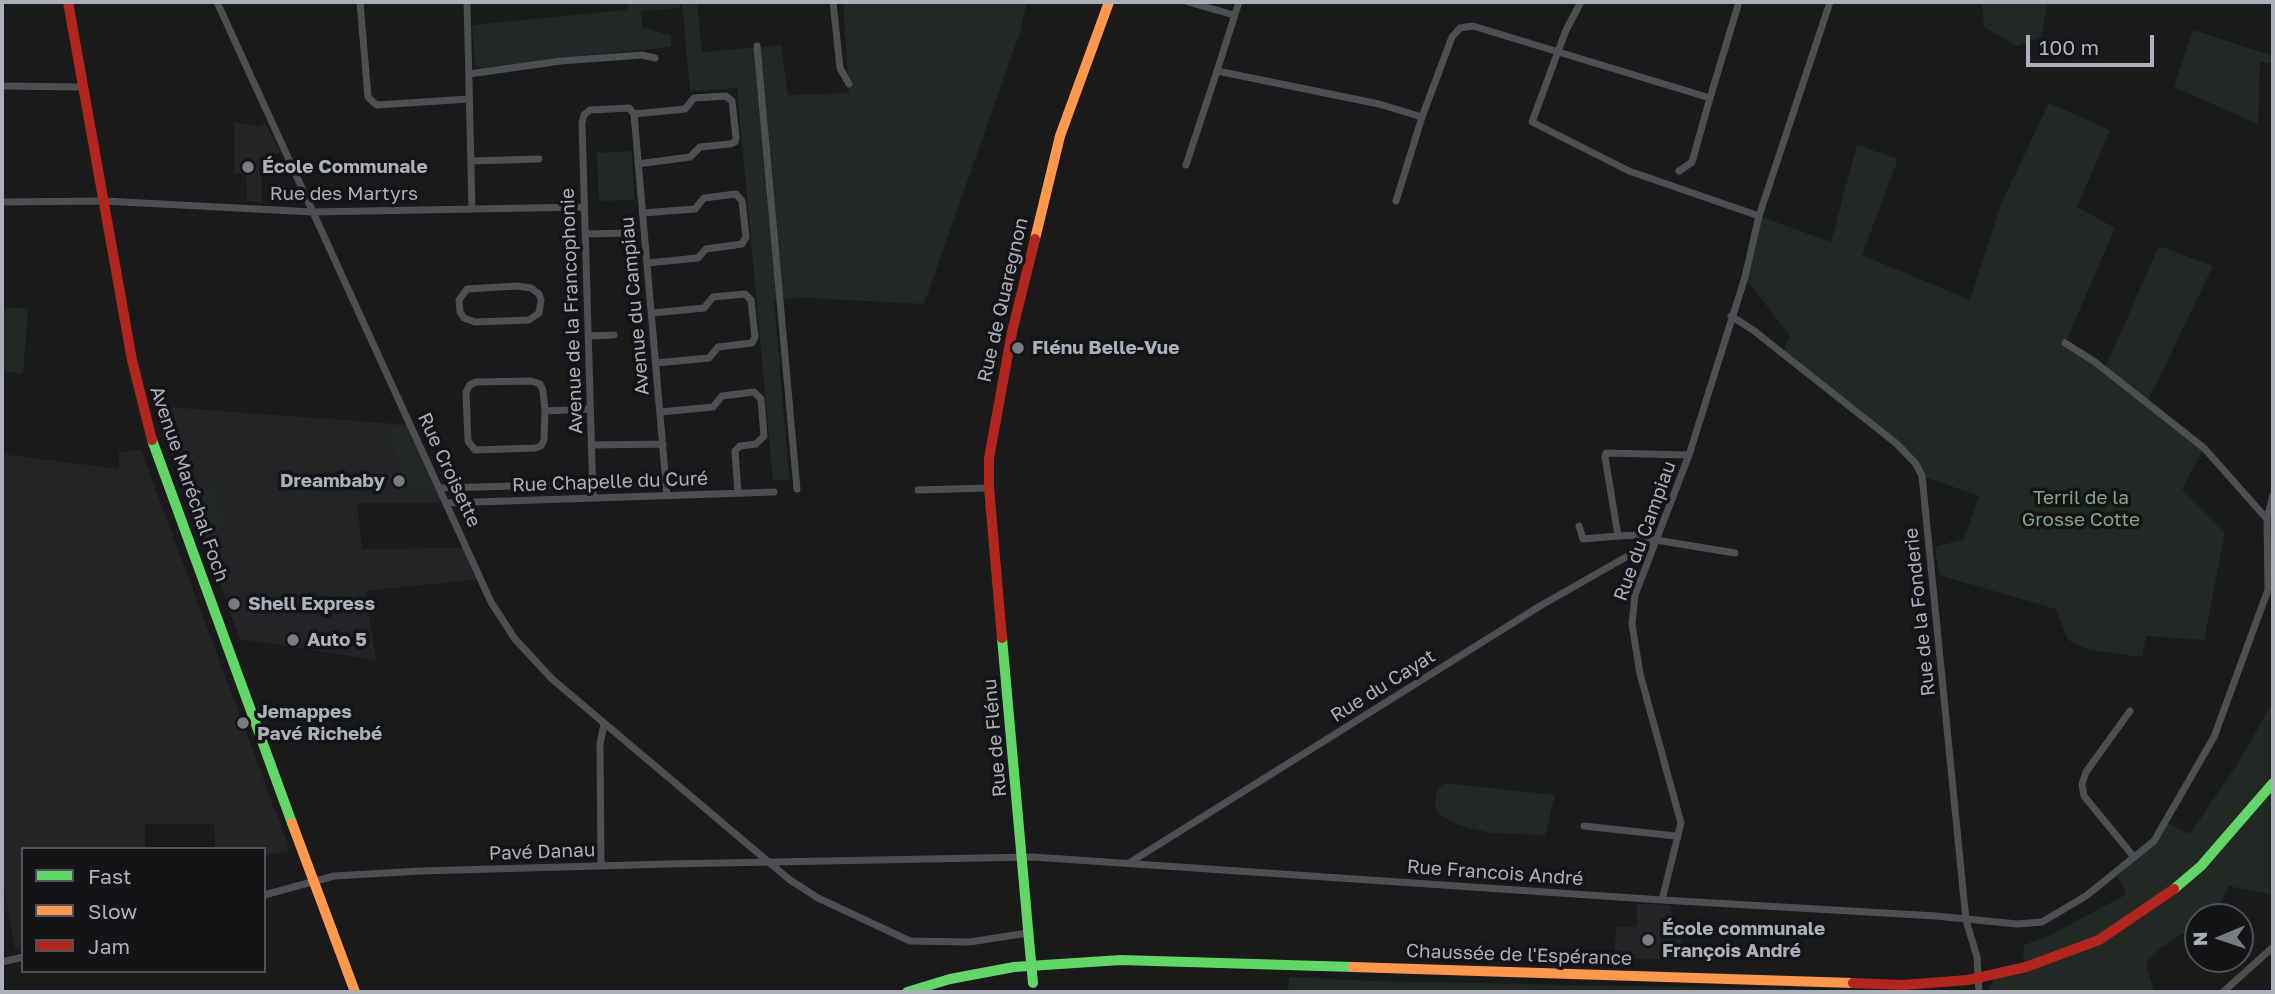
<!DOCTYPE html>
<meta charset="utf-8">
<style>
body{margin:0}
#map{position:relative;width:2275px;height:994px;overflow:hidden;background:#1a1a1a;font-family:"Golos Text",sans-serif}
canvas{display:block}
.frame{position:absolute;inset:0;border:4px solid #acb0ba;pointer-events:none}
.legend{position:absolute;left:21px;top:847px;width:245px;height:126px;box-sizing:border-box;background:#141416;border:2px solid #515258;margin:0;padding:9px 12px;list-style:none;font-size:21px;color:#acb0ba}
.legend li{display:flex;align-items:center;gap:14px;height:35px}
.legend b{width:35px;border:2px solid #515258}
.north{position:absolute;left:2184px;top:903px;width:70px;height:70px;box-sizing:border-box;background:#141416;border:2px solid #515258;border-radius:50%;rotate:268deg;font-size:19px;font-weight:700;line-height:28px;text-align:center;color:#acb0ba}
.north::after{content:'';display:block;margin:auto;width:24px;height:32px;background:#797c82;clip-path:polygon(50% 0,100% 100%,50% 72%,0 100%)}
.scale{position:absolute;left:2026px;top:35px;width:128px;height:32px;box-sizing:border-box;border:4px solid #acb0ba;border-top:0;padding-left:9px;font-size:21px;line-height:24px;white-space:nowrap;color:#acb0ba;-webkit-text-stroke:5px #141416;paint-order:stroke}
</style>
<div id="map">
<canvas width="2275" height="994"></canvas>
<div class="frame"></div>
<ul class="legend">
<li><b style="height:9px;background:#63d668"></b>Fast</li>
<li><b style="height:9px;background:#ff974d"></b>Slow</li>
<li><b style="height:9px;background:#b3261e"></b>Jam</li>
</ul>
<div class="north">N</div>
<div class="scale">100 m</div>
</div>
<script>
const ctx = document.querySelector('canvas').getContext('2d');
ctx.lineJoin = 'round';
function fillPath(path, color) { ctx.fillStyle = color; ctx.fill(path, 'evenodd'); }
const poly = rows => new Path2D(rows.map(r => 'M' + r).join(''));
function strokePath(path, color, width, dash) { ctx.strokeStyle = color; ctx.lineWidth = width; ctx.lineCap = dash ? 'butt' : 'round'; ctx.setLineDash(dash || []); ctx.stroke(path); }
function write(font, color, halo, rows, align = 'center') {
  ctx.font = font + ' "Golos Text",sans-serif'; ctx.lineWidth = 7; ctx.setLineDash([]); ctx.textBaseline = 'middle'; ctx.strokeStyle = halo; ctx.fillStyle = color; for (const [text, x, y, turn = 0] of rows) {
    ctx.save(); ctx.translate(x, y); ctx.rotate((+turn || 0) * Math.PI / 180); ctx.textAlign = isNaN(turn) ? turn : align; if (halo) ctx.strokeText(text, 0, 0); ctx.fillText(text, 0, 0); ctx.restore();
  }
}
const built = poly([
 [234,122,259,126,265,123,280,152,262,161,262,203,247,201,246,173,234,173],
 [155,406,411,425,447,503,357,503,362,549,468,548,481,579,365,591,376,660,240,639],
 [141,450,290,850,264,856,264,849,215,849,214,824,145,824,145,849,23,849,23,947,15,949,2,878,2,454,119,469,119,452],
 [1637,904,1670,905,1688,960,1613,958,1617,926,1637,927]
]);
const green = poly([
 [629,2,679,2,680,8,641,11,642,27,671,36,671,47,566,57,481,69,475,65,472,25,626,10],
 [682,2,697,2,702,52,781,45,788,95,849,93,843,2,1027,2,1019,35,924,304,810,298,774,299,789,479,773,481,737,88,690,91],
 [1982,2,2048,2,2041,37,2017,46,1984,27],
 [2193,30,2273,56,2273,64,2260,62,2258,124,2174,87],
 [2049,103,2110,130,2077,207,2115,228,2065,343,2105,368,2159,246,2213,266,2147,403,2204,448,2182,489,2225,532,2204,640,2146,636,2142,657,2089,650,2068,640,2056,609,1939,575,1935,547,1964,539,1979,496,1922,476,1916,464,1782,354,1790,336,1745,277,1759,216,1831,242,1857,145,1898,159,1862,255,1970,300,2001,204],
 [632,151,634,200,599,201,597,153],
 [2,307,28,309,23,373,2,372],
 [388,428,405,429,429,484,425,488,408,485],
 [218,484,216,515,225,516,214,538,222,563,222,567,214,571,192,505,194,501],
 [2273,702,2273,895,2228,886,2218,912,2210,917,2198,917,2198,924,2162,947,2146,963,2154,992,1987,992,1998,974,2026,967,2023,956,2024,945,2049,936,2127,894,2115,873,2154,841,2165,822,2190,834,2240,760],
 [1444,783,1555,795,1545,835,1490,833,1458,825,1438,813,1435,806,1437,790],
 [1289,977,1370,981,1936,992,1288,992]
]);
const street = poly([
 [217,2,491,602,515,639,552,679,790,880,818,898,910,941,969,942,1028,933],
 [360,2,368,97,373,102,377,105,469,99],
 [467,2,472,209],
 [833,2,840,68,849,84],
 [1188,2,1234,15],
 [1239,2,1217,71,1379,104,1422,117,1452,37,1460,28,1473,26,1710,98,1739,2],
 [1581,2,1566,30,1532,122,1629,171,1759,216],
 [757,46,797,489],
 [469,74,561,61,642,55,655,58],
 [2,86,83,87],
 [634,114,667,496],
 [634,114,685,109,694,98,726,96,732,101,736,138,735,142,730,144,700,147,690,157,638,164],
 [471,161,539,159],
 [1186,165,1217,71],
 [1679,171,1692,162,1710,98],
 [1396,201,1422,117],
 [2,202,104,201,313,212,584,207],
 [643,213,695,209,704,198,736,194,742,201,746,237,742,244,706,249,698,258,647,263],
 [585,234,628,233],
 [517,286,531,288,539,294,541,300,539,313,529,320,475,322,464,318,460,312,459,300,467,289,517,286],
 [652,313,704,308,713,297,745,294,751,300,755,337,752,343,718,347,709,358,656,363],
 [1731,316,1753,330,1897,444,1916,464,1922,476,1966,920,1977,957,1979,992],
 [588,336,614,335],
 [2065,343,2095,362,2204,448,2267,519],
 [545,411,544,440,541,446,535,448,475,450,468,441,466,392,470,385,476,382,531,381,540,384,543,391,545,411,590,409],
 [660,412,713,407,722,396,754,392,761,399,764,436,756,444,740,446,735,451,738,493],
 [591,445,663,444],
 [1689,455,1606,453,1605,457,1618,536,1640,535,1656,540,1735,553],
 [440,488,666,482],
 [918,490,989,488],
 [593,498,582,123,584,115,590,110,629,108,634,114],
 [447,503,774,492],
 [1579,526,1583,539,1618,536],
 [2130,711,2086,772,2082,784,2084,796,2134,857],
 [1584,826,1676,836],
 [1129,863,1540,606,1656,540],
 [601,866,600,744,604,724],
 [264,895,334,876,421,871,668,864,1033,857,1662,900,1936,916,2017,924,2042,922,2086,896,2154,841,2214,737,2268,590,2267,519,2273,495],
 [1662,900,1681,823,1640,674,1632,624,1635,595,1689,455,1745,277,1759,216,1830,2],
 [2,962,23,957],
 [2223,992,2273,947]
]);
const fast = poly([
 [152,440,292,823],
 [1002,638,1029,940],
 [2174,889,2201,866,2273,783],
 [907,992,950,979,1014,967,1121,960,1353,967]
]);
const slow = poly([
 [1035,239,1060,136,1109,2],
 [292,823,355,992],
 [1353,967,1853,983]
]);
const jam = poly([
 [68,2,132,360,152,440],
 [1002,638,989,488,989,458,1012,332,1035,239],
 [1853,983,1903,985,1968,980,2026,967,2099,940,2174,889]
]);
const fastBridge = poly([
 [1029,940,1033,983]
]);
const markers = [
 [248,167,7,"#797c82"],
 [1018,348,7,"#797c82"],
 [399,481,7,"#797c82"],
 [234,604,7,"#797c82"],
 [293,640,7,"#797c82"],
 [243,723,7,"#797c82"],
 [1648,940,7,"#797c82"]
];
const poiNames = [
 ["École Communale",262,167],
 ["Flénu Belle-Vue",1032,348],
 ["Dreambaby",385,481,"right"],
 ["Shell Express",248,604],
 ["Auto 5",307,640],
 ["Jemappes",257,712],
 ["Pavé Richebé",257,734],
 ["École communale",1662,929],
 ["François André",1662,951]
];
const streetNames = [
 ["Rue des Martyrs",344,194],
 ["Rue de Quaregnon",1003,300,-77],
 ["Avenue du Campiau",635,306,-95],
 ["Avenue de la Francophonie",572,311,-92],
 ["Rue Croisette",449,470,65],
 ["Rue Chapelle du Curé",610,482,-2],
 ["Avenue Maréchal Foch",189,484,71],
 ["Rue du Campiau",1645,531,-70],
 ["Rue de la Fonderie",1920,612,-96],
 ["Rue du Cayat",1383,686,-32],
 ["Rue de Flénu",995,738,-95],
 ["Pavé Danau",542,852,-2],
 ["Rue Francois André",1495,873,4],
 ["Chaussée de l'Espérance",1519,955,2]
];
const parkNames = [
 ["Terril de la",2081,498],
 ["Grosse Cotte",2081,520]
];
fillPath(built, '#242426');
fillPath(green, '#222924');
strokePath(street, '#4e4f53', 7);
strokePath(fast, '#63d668', 10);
strokePath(slow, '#ff974d', 10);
strokePath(jam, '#b3261e', 10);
strokePath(fastBridge, '#63d668', 10);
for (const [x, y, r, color] of markers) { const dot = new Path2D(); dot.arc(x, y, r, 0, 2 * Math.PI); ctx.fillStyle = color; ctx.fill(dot); strokePath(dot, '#141416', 2.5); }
write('bold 19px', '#acb0ba', '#141416', poiNames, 'left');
write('19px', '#acb0ba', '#141416', streetNames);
write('19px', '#85a488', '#141416', parkNames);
</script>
